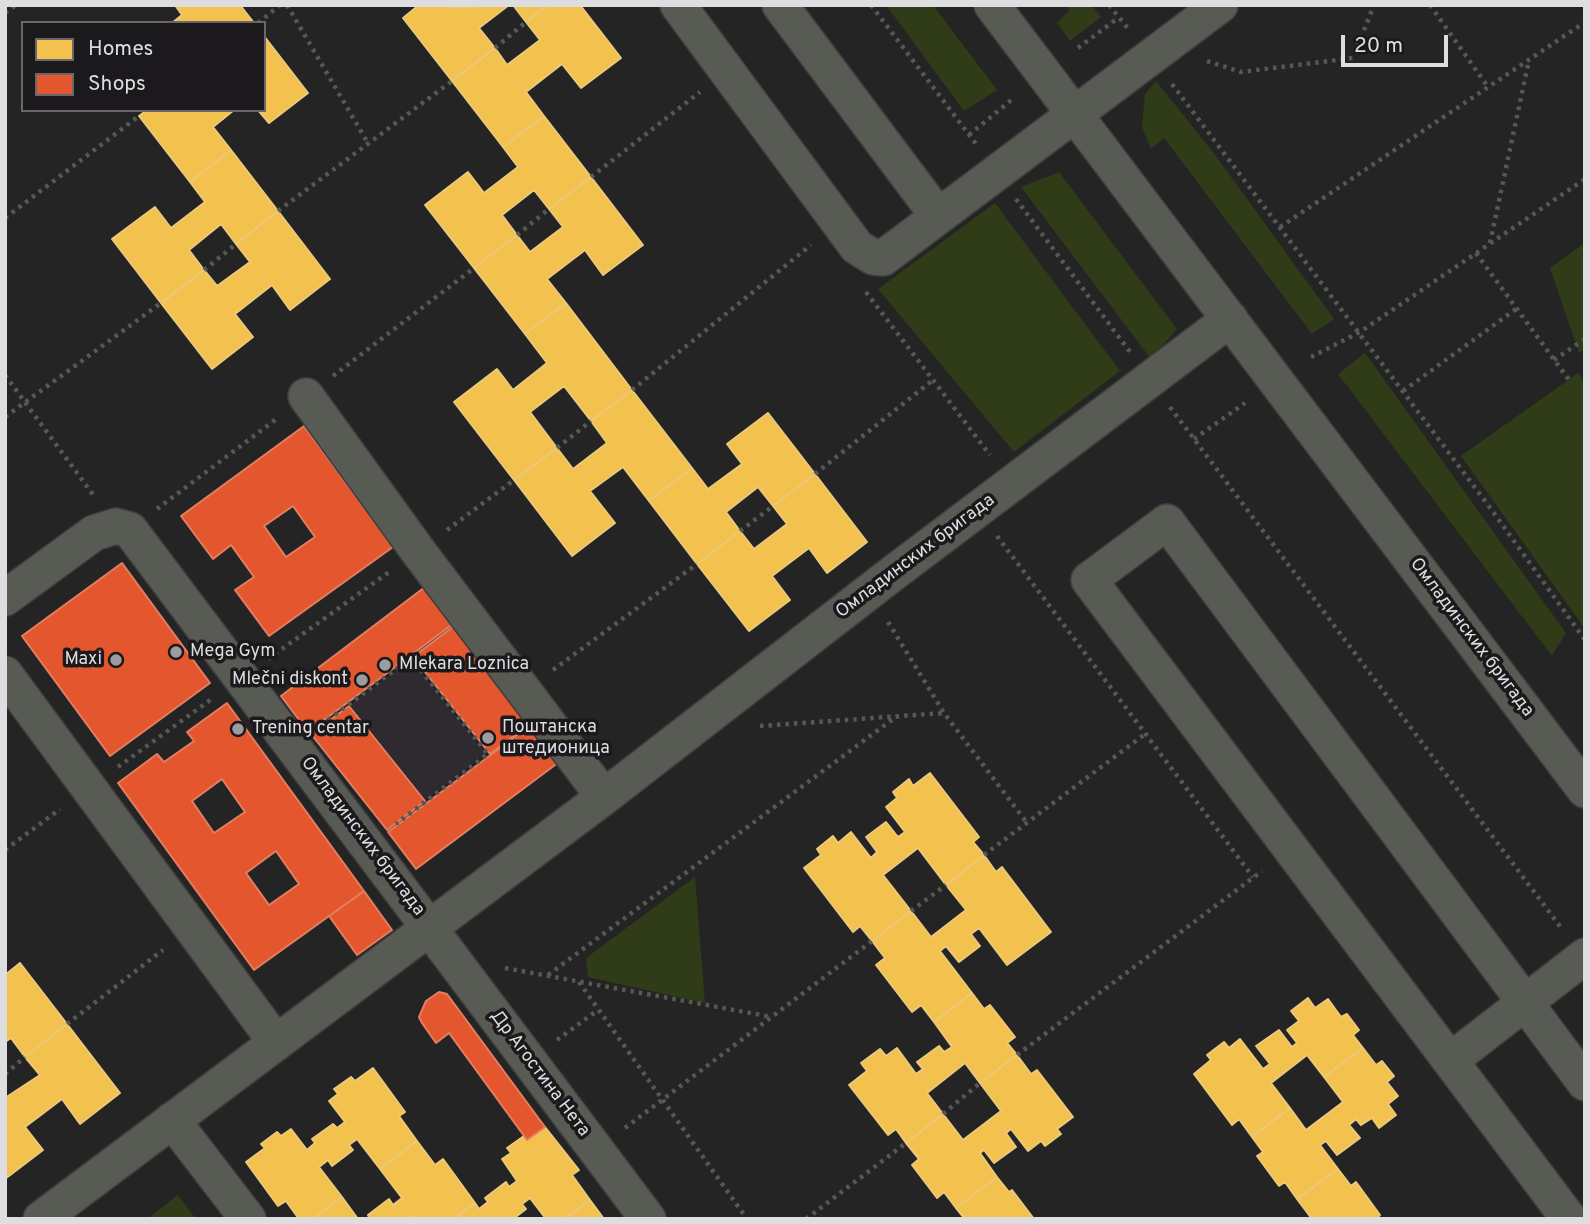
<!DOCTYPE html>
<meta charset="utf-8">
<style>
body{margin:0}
#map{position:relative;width:1590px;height:1224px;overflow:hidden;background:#242424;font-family:Overpass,sans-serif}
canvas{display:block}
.frame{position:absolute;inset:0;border:7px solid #dedddf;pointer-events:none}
.legend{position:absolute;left:21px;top:21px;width:245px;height:91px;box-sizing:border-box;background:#1b191c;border:2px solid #69676a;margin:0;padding:9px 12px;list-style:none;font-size:21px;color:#dedddf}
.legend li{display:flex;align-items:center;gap:14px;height:35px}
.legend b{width:35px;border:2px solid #69676a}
.scale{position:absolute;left:1341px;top:35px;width:107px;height:32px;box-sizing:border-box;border:4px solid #dedddf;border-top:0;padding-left:9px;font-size:21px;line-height:24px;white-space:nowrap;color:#dedddf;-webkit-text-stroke:5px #1b191c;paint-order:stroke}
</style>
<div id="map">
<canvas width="1590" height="1224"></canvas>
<div class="frame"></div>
<ul class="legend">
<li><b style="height:19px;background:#f2c14e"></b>Homes</li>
<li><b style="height:19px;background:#e4572e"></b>Shops</li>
</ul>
<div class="scale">20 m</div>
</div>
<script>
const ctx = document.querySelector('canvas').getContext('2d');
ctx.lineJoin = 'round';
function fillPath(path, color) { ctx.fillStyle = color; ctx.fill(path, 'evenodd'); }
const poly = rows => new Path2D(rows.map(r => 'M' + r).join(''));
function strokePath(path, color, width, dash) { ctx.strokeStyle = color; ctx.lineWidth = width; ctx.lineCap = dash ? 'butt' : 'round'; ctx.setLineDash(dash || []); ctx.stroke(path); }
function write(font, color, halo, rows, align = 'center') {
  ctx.font = font + ' Overpass,sans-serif'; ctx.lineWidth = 7; ctx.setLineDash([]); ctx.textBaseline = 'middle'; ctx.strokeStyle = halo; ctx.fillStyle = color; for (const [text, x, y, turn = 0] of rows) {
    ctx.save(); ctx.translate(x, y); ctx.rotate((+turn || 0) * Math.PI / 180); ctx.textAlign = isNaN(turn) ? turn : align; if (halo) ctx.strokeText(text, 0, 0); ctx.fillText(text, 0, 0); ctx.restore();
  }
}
const built = poly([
 [411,660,486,754,426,800,350,705]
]);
const green = poly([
 [886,5,933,5,997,90,964,111],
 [1066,5,1092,5,1101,17,1070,41,1057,23,1070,10],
 [1156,81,1213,152,1334,319,1312,334,1164,138,1151,149,1142,127,1145,94],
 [1059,172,1177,329,1151,359,1021,187],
 [995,203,1120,371,1014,452,878,289],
 [1585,243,1585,349,1579,353,1550,268],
 [1365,353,1566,633,1552,656,1338,374],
 [1578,373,1585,383,1585,629,1461,456],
 [695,877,705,1003,588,977,586,958],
 [178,1195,196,1219,147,1219]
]);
const homes = poly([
 [175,5,240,5,254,23,172,23,182,15,175,5],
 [419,5,461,7,509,5,479,28,495,48,452,81,403,18,419,5],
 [513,5,548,5,526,22,513,5],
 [548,5,580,5,621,58,581,88,562,64,526,92,544,116,503,147,452,81,495,48,507,65,540,40,526,22,548,5],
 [264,36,308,93,269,123,258,110,264,110,264,36],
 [147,110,234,110,213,127,231,150,190,182,139,116,147,110],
 [544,116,591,177,549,209,534,190,502,215,517,235,474,268,425,205,468,172,484,193,518,167,503,147,544,116],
 [231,150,278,211,236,244,221,224,189,250,204,270,161,303,112,239,155,207,171,228,205,202,190,182,231,150],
 [591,177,643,245,603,275,585,250,547,279,566,303,525,334,474,268,517,235,530,252,563,227,549,209,591,177],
 [278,211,330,279,290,310,272,285,235,314,253,337,212,369,161,303,204,270,217,286,250,262,236,244,278,211],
 [566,303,632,390,591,421,564,386,530,412,557,448,514,480,454,402,497,369,513,390,547,363,525,334,566,303],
 [632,390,692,468,649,501,623,467,590,491,615,523,572,556,514,480,557,448,573,469,607,443,591,421,632,390],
 [768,413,815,474,773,506,758,487,726,512,740,531,697,564,649,501,692,468,708,489,742,464,727,444,768,413],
 [815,474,867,542,827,573,809,548,772,576,790,600,749,631,697,564,740,531,754,549,787,524,773,506,815,474],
 [930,773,979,837,973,842,984,855,946,885,918,848,883,875,911,911,872,941,860,926,853,932,804,868,821,855,817,849,833,836,838,843,851,832,871,858,877,852,866,837,886,822,898,837,905,832,886,807,897,798,893,792,909,779,913,786,930,773],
 [984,855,996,872,1002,867,1051,932,1007,965,979,928,971,934,980,946,959,962,946,946,940,951,972,993,934,1022,921,1005,912,1012,876,965,885,958,872,941,911,911,931,937,966,910,946,885,984,855],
 [20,963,67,1024,25,1057,11,1038,5,1042,5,975,20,963],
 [972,993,984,1009,990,1005,1015,1037,1007,1043,1017,1055,980,1083,965,1063,927,1093,943,1114,906,1143,896,1129,888,1135,849,1085,867,1071,861,1063,880,1049,886,1056,897,1048,916,1074,923,1069,917,1062,939,1046,944,1052,952,1047,934,1022,972,993],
 [1308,998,1315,1008,1328,999,1341,1017,1347,1014,1359,1030,1353,1035,1363,1048,1324,1077,1307,1055,1271,1083,1290,1108,1252,1137,1239,1119,1232,1125,1194,1074,1211,1060,1207,1055,1224,1042,1229,1048,1240,1039,1263,1069,1270,1064,1256,1046,1279,1030,1292,1047,1297,1043,1287,1030,1299,1021,1291,1011,1308,998],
 [67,1024,120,1093,80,1124,62,1099,25,1127,43,1150,5,1179,5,1098,40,1075,25,1057,67,1024],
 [1363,1048,1376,1065,1382,1061,1394,1076,1387,1082,1398,1096,1388,1104,1396,1115,1379,1128,1372,1118,1361,1125,1356,1119,1349,1125,1360,1138,1337,1155,1326,1141,1320,1145,1338,1169,1297,1199,1285,1182,1279,1186,1257,1156,1263,1152,1252,1137,1290,1108,1306,1130,1343,1102,1324,1077,1363,1048],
 [1017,1055,1031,1074,1037,1070,1073,1117,1057,1129,1061,1134,1045,1146,1041,1141,1028,1151,1011,1129,1006,1133,1016,1147,994,1163,984,1150,980,1153,997,1177,956,1208,944,1192,937,1198,912,1165,919,1159,906,1143,943,1114,963,1140,1001,1111,980,1083,1017,1055],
 [373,1068,405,1112,399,1116,417,1141,380,1169,357,1139,349,1145,353,1150,332,1166,328,1160,319,1167,342,1197,312,1219,299,1219,286,1201,278,1206,246,1162,265,1148,261,1144,277,1132,281,1136,291,1129,307,1150,315,1143,312,1139,333,1124,337,1128,345,1122,329,1101,338,1094,334,1089,351,1077,355,1081,373,1068],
 [545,1127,579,1170,572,1175,590,1200,564,1219,546,1219,530,1198,522,1204,526,1209,513,1219,454,1219,475,1203,479,1209,488,1202,485,1198,506,1182,509,1187,517,1181,502,1159,511,1153,507,1148,524,1136,527,1140,545,1127],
 [417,1141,435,1165,443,1159,475,1203,454,1219,417,1219,414,1215,410,1219,370,1219,368,1215,389,1199,393,1205,402,1198,380,1169,417,1141],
 [1338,1169,1351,1186,1356,1182,1380,1215,1376,1219,1312,1219,1297,1199,1338,1169],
 [997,1177,1009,1192,1012,1190,1034,1219,965,1219,956,1208,997,1177],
 [342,1197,358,1219,312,1219,342,1197],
 [590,1200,604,1219,564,1219,590,1200]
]);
const shops = poly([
 [304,426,393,547,269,636,235,590,254,577,231,545,213,559,181,516,304,426],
 [293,506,315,537,286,557,264,526,293,506],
 [122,563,210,683,110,756,22,636,122,563],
 [425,587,453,624,308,732,281,696,425,587],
 [454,626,531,723,490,754,413,657,454,626],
 [227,703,364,891,254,970,118,783,157,754,164,762,194,741,187,732,227,703],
 [222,779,245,812,214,833,192,801,222,779],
 [276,851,299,884,269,905,246,873,276,851],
 [349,706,425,801,387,830,311,734,349,706],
 [532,724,559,762,416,869,388,832,532,724],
 [364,891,392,930,357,955,329,916,364,891],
 [439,992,447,994,545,1127,527,1140,449,1033,436,1043,422,1023,419,1017,426,1001,439,992]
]);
const path = poly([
 [287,5,369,145],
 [871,5,976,144],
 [1109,5,1130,31],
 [1430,5,1488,87],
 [5,13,16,5],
 [258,23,280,5],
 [495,48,526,22],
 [1078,48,1118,18],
 [1207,61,1241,72,1353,58,1374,5],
 [1172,84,1491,509,1585,640],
 [969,135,1015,97],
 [591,177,700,92],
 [1016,199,1130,352],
 [278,211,452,81],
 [5,218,139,116],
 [1280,227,1585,22],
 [517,235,549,209],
 [1490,243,1529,60],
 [1476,253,1569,380],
 [204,270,236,244],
 [866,292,990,455],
 [1311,357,1360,332,1585,179],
 [1554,360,1585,339],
 [5,375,94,496],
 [333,376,474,268],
 [632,390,811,245],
 [1403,391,1516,309],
 [1170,407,1562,929],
 [5,417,161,303],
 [1194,439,1245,403],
 [557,448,591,421],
 [815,474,933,380],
 [157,509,279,417],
 [447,530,514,480],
 [740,531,773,506],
 [997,536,1253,877],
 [888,622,944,713,1027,823],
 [268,659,389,572],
 [553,670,697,564],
 [321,725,411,658,488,754,396,824],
 [760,726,944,713],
 [118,767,213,698],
 [5,850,60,809],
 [984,855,1145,734],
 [911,911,946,885],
 [505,968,772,1017],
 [548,975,897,716],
 [579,982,747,1219],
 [67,1024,163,950],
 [557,1040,598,1010],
 [1017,1055,1262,871],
 [5,1074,25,1057],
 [943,1114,980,1083],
 [625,1128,872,941],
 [806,1219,906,1143]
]);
const minor = poly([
 [678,5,857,247,873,257,883,258,1220,5],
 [780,5,938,216],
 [992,5,1585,790],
 [306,396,418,551,604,797],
 [5,598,94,533,116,526,130,530,648,1219],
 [5,674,275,1041],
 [1451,1060,1585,956],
 [172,1120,248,1219],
 [41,1219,604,797,892,574,1230,319],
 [1569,1219,1089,580,1167,522,1585,1083]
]);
const markers = [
 [176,652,7,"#9d9c9e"],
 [116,660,7,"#9d9c9e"],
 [385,665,7,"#9d9c9e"],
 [362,680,7,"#9d9c9e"],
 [238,729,7,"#9d9c9e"],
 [488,738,7,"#9d9c9e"]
];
const streetNames = [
 ["Омладинских бригада",916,557,-37],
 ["Омладинских бригада",1471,638,53],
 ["Омладинских бригада",362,837,53],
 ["Др Агостина Нета",539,1074,53]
];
const poiNames = [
 ["Mega Gym",190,652],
 ["Maxi",102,660,"right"],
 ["Mlekara Loznica",399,665],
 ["Mlečni diskont",348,680,"right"],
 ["Поштанска",502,728],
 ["штедионица",502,749],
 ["Trening centar",252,729]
];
fillPath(built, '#2e2a30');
fillPath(green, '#303b18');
fillPath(homes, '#f2c14e');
strokePath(homes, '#ecc97a', 2);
fillPath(shops, '#e4572e');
strokePath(shops, '#e27f63', 2);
strokePath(minor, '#3e3e3e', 38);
strokePath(path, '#565854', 4.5, [3.5, 5]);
strokePath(minor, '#585a54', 35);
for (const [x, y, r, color] of markers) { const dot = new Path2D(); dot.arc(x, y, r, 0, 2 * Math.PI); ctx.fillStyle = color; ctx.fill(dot); strokePath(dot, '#1b191c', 2.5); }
write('18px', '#dedddf', '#1b191c', streetNames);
write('18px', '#dedddf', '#1b191c', poiNames, 'left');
</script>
